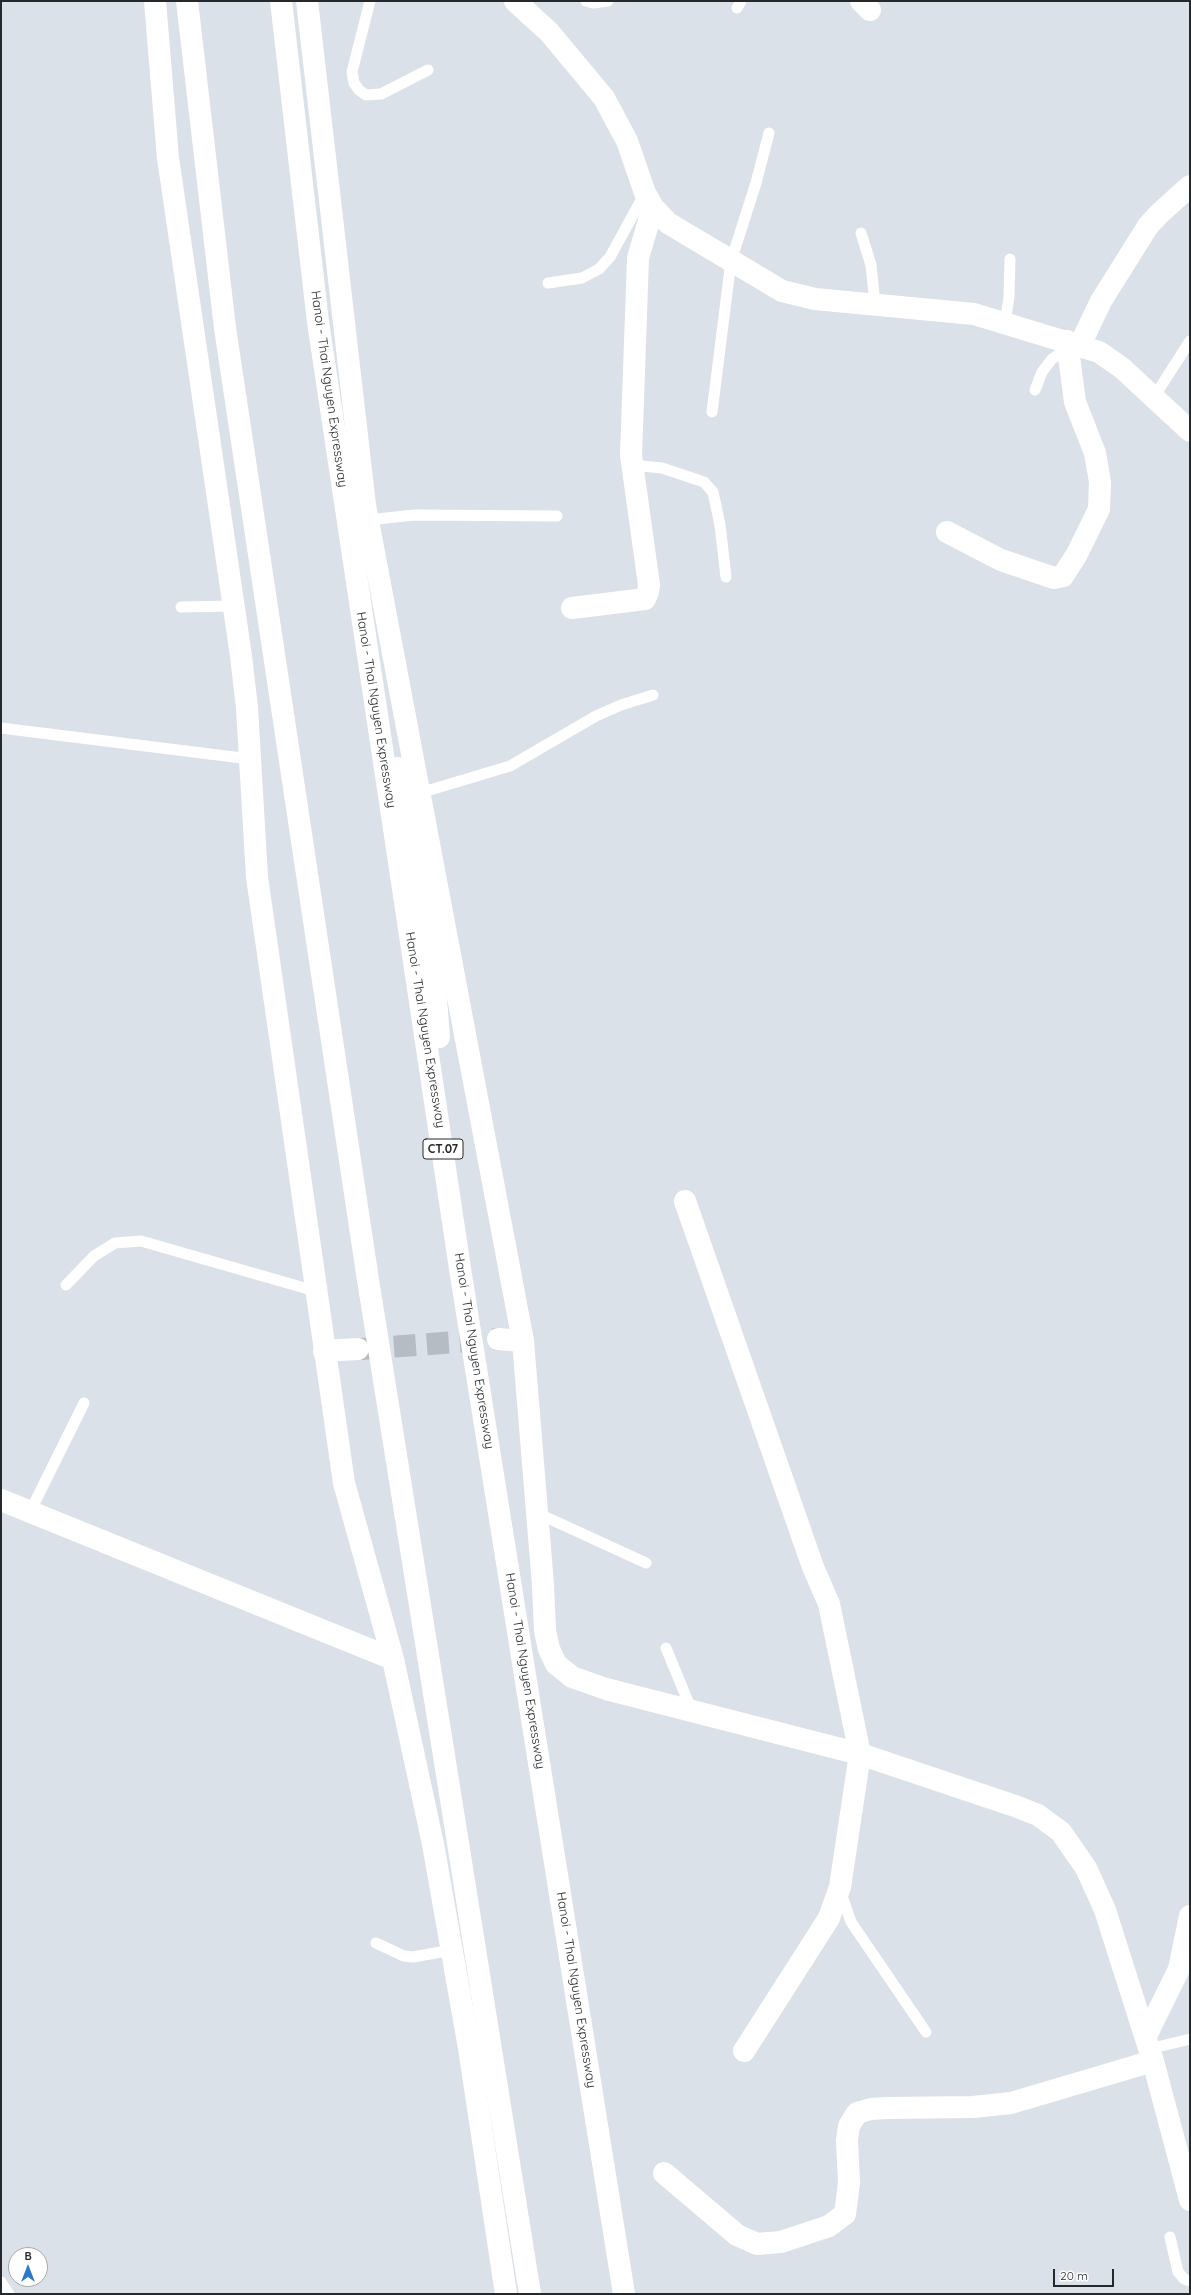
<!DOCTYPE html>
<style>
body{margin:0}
#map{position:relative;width:1191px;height:2295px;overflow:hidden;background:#dae1e9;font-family:Quicksand,sans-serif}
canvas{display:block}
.frame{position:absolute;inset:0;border:2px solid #26292c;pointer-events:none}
.north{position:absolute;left:8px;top:2247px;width:40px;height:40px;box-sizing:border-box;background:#fff;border:1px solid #a8a9ab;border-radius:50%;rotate:0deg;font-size:11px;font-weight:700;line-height:16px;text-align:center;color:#26292c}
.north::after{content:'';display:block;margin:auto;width:14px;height:18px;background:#2e7aca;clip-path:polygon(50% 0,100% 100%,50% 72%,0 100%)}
.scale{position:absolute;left:1053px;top:2269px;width:61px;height:18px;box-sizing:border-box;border:2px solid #26292c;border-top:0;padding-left:5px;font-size:12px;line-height:14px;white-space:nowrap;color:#26292c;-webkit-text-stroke:3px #fff;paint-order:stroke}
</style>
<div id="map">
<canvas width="1191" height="2295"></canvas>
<div class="frame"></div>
<div class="north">B</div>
<div class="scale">20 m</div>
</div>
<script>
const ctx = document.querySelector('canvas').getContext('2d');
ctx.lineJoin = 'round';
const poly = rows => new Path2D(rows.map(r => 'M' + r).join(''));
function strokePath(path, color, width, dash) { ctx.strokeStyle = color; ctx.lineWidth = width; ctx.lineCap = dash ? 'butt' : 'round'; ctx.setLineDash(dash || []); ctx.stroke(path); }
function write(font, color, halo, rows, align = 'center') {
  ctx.font = font + ' Quicksand,sans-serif'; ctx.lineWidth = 3; ctx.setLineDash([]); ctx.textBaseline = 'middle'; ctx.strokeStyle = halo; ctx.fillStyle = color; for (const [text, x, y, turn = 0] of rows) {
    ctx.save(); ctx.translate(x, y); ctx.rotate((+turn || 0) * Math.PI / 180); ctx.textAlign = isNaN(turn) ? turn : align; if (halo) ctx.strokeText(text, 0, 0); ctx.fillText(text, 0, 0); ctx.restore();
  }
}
const minorTunnel = poly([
 [361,1349,498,1339]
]);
const service = poly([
 [370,1,352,72,354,83,359,90,366,95,381,94,428,70],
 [586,1,593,3,608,1],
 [737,8,741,1],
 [861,233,871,265,875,304],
 [548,283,582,278,599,269,610,257,645,193],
 [1005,323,1009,297,1010,259],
 [1035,390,1042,372,1052,359,1068,348],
 [1154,397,1190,341],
 [712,412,731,261,756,183,769,133],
 [632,465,662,468,704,482,713,492,720,525,726,577],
 [368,520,414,515,557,516],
 [181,607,234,606],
 [1,728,250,759],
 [420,793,510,766,596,716,621,705,653,695],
 [66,1285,94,1256,115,1243,141,1241,315,1291],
 [30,1512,84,1403],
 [537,1513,646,1563],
 [666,1648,692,1711],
 [841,1893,851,1922,926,2032],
 [376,1943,404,1956,413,1957,452,1950],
 [1149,2049,1190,2039],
 [1170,2237,1178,2272,1184,2279,1190,2281],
 [1,2282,9,2294]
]);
const minor = poly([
 [155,1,168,158,241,656,247,708,257,877,344,1483,393,1659,433,1844,469,2048,506,2294],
 [307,1,365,505,523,1341,543,1585,545,1631,549,1649,556,1664,572,1677,606,1689,860,1754,1015,1806,1038,1815,1061,1832,1086,1868,1105,1910,1153,2061,1190,2200],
 [515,1,549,32,604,98,627,141,645,193,653,207,668,223,782,291,815,299,974,314,1099,352,1122,368,1190,431],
 [861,1,870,10],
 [1080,345,1101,301,1148,226,1159,214,1190,186],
 [947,532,1001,560,1054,578,1063,576,1077,554,1099,509,1100,482,1095,453,1075,402,1067,341],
 [572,608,645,599,648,592,649,585,631,455,638,258,653,207],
 [685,1201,813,1567,829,1604,860,1754,840,1887,829,1918,744,2051],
 [498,1339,523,1341],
 [324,1351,358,1349],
 [1,1500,393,1659],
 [1146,2036,1179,1969,1190,1916],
 [664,2173,737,2235,757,2244,781,2242,829,2226,845,2214,849,2183,847,2140,849,2126,857,2113,871,2109,887,2108,973,2107,1011,2103,1153,2061]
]);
const motorway = poly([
 [187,1,225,328,368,1280,530,2294],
 [281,1,318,322,461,1275,624,2294],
 [398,768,412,827,433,961,439,1037]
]);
const shields = [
 [443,1149,40]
];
const shieldNames = [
 ["CT.07",443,1149]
];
const streetNames = [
 ["Hanoi - Thai Nguyen Expressway",329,389,82],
 ["Hanoi - Thai Nguyen Expressway",376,710,81],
 ["Hanoi - Thai Nguyen Expressway",425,1030,81],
 ["Hanoi - Thai Nguyen Expressway",474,1351,81],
 ["Hanoi - Thai Nguyen Expressway",525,1671,81],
 ["Hanoi - Thai Nguyen Expressway",576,1990,81]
];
strokePath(minorTunnel, '#b6bcc3', 22, [22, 11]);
strokePath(service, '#fff', 11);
strokePath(minor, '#fff', 22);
strokePath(motorway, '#fff', 22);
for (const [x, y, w] of shields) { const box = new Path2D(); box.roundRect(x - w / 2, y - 10, w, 20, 3); ctx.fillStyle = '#fff'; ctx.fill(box); strokePath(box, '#26292c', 1); }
write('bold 12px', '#26292c', null, shieldNames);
write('13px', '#26292c', '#fff', streetNames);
</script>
